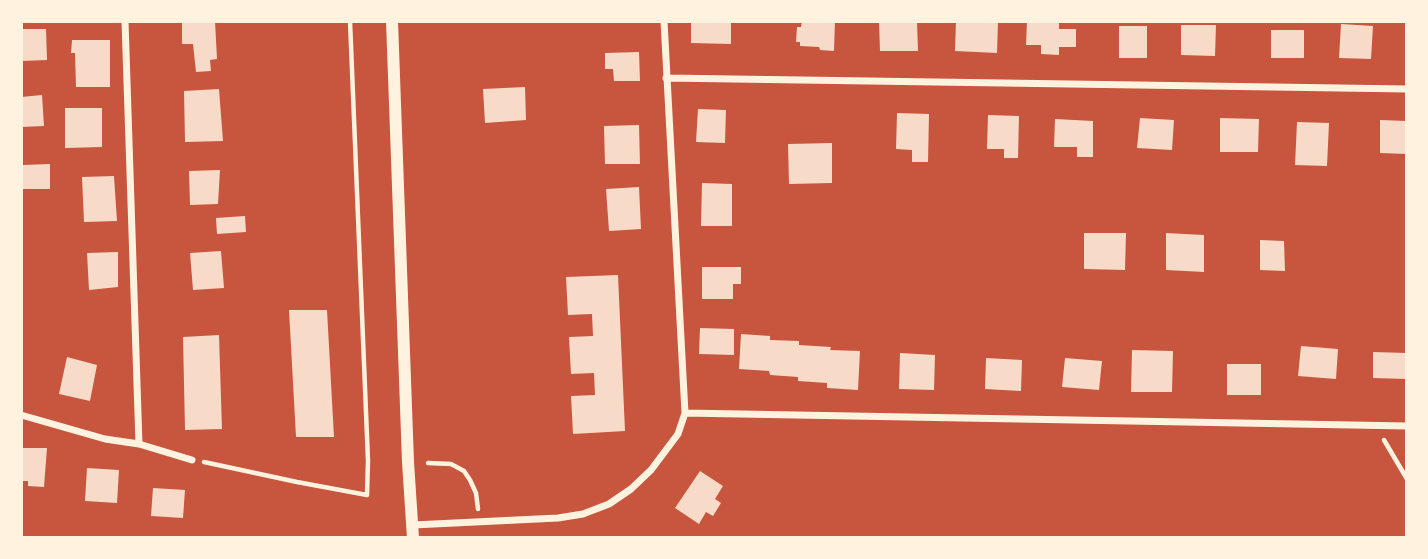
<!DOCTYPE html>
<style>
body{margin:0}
#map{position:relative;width:1428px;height:559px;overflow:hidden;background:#c8553d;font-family:"Work Sans",sans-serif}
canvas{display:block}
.frame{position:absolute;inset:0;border:23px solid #fff3e0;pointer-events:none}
</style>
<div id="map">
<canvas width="1428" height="559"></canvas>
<div class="frame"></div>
</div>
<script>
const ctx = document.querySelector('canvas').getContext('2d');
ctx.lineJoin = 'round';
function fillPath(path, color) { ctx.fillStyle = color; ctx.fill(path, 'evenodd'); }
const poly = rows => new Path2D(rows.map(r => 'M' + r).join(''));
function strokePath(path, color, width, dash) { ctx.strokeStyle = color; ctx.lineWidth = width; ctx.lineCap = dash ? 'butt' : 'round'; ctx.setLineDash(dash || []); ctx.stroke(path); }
const building = poly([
 [182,21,215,21,217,59,210,60,211,71,196,72,193,44,182,44],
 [691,21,731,21,731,44,691,43],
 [802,21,835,21,834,51,820,50,819,47,800,46,800,42,796,42,797,27,801,27],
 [879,21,917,21,918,51,880,51],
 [956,21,998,22,997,53,955,51],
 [1027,21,1059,21,1059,29,1076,29,1076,47,1059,47,1059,55,1041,54,1041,45,1026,45],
 [1341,24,1373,26,1371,59,1339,58],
 [1181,25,1216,25,1215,56,1181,55],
 [1119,26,1147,26,1147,58,1119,58],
 [21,29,46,29,47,60,21,61],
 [1271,30,1304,30,1304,58,1271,58],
 [72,40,110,40,110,87,76,87,75,53,71,53],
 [639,52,640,81,614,81,613,69,605,69,605,53],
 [525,87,526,120,485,123,483,89],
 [219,89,223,141,185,142,184,91],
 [42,95,44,126,21,127,21,97],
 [65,108,102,108,102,147,65,148],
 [698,109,726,110,725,143,696,142],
 [897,113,929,114,928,162,912,162,912,150,896,149],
 [988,115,1019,116,1018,158,1004,158,1004,149,987,149],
 [1140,118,1174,120,1172,150,1137,148],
 [1220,118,1259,119,1258,152,1220,152],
 [1055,119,1093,121,1093,157,1077,157,1077,147,1054,147],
 [1380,120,1407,121,1407,154,1380,153],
 [1297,122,1329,123,1327,166,1295,165],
 [639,125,640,164,605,164,604,126],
 [832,143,832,183,789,184,788,144],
 [50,164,50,189,23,189,23,165],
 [220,170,218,204,190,205,189,171],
 [114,176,117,221,84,222,82,177],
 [702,183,732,184,732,226,701,226],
 [639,187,641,229,609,231,606,189],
 [245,216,246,232,217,234,216,218],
 [1084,233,1126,233,1125,270,1084,269],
 [1166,233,1204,235,1204,272,1166,270],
 [1260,240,1284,241,1285,271,1260,270],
 [221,251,224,288,193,290,190,253],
 [118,252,118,287,89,290,87,253],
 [702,267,741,267,741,284,733,284,733,299,702,299],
 [618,275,625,431,573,434,571,396,595,395,594,373,571,374,569,337,593,336,592,314,568,315,566,277],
 [289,310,327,310,334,437,296,437],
 [700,328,734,329,734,355,699,354],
 [741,334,770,336,770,340,799,341,799,345,831,347,830,350,860,351,858,390,827,388,827,383,798,381,798,377,770,375,769,371,739,369],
 [219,335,222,429,185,430,183,337],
 [1301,346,1338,349,1336,379,1298,376],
 [1132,350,1173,351,1172,392,1131,392],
 [1373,352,1407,353,1407,379,1373,378],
 [900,353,935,355,934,390,899,389],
 [67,357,97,365,90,401,59,394],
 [986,358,1022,360,1021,391,985,389],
 [1065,358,1102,361,1099,390,1062,387],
 [1227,364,1261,364,1261,395,1227,395],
 [21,448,47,448,44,487,28,486,28,481,21,481],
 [87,468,119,470,117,503,85,501],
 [700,471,723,486,715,499,721,503,713,516,706,512,699,524,675,508],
 [153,488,185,490,183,518,151,516]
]);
const path = poly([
 [1384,440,1407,479],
 [204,462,297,482,367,495,368,461,350,21],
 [428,463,451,464,464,471,470,480,476,493,478,509]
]);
const minor = poly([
 [125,21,139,444],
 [666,78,1407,89],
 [685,413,1407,426],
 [21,415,105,439,139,444,192,460],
 [413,525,558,518,583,514,609,504,631,489,651,470,678,434,685,413,664,21]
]);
const tertiary = poly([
 [392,21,408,462,413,538]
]);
fillPath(building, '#f7dbc8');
strokePath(path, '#fff3e0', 4.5);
strokePath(minor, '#fff3e0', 7);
strokePath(tertiary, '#fff3e0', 12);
</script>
